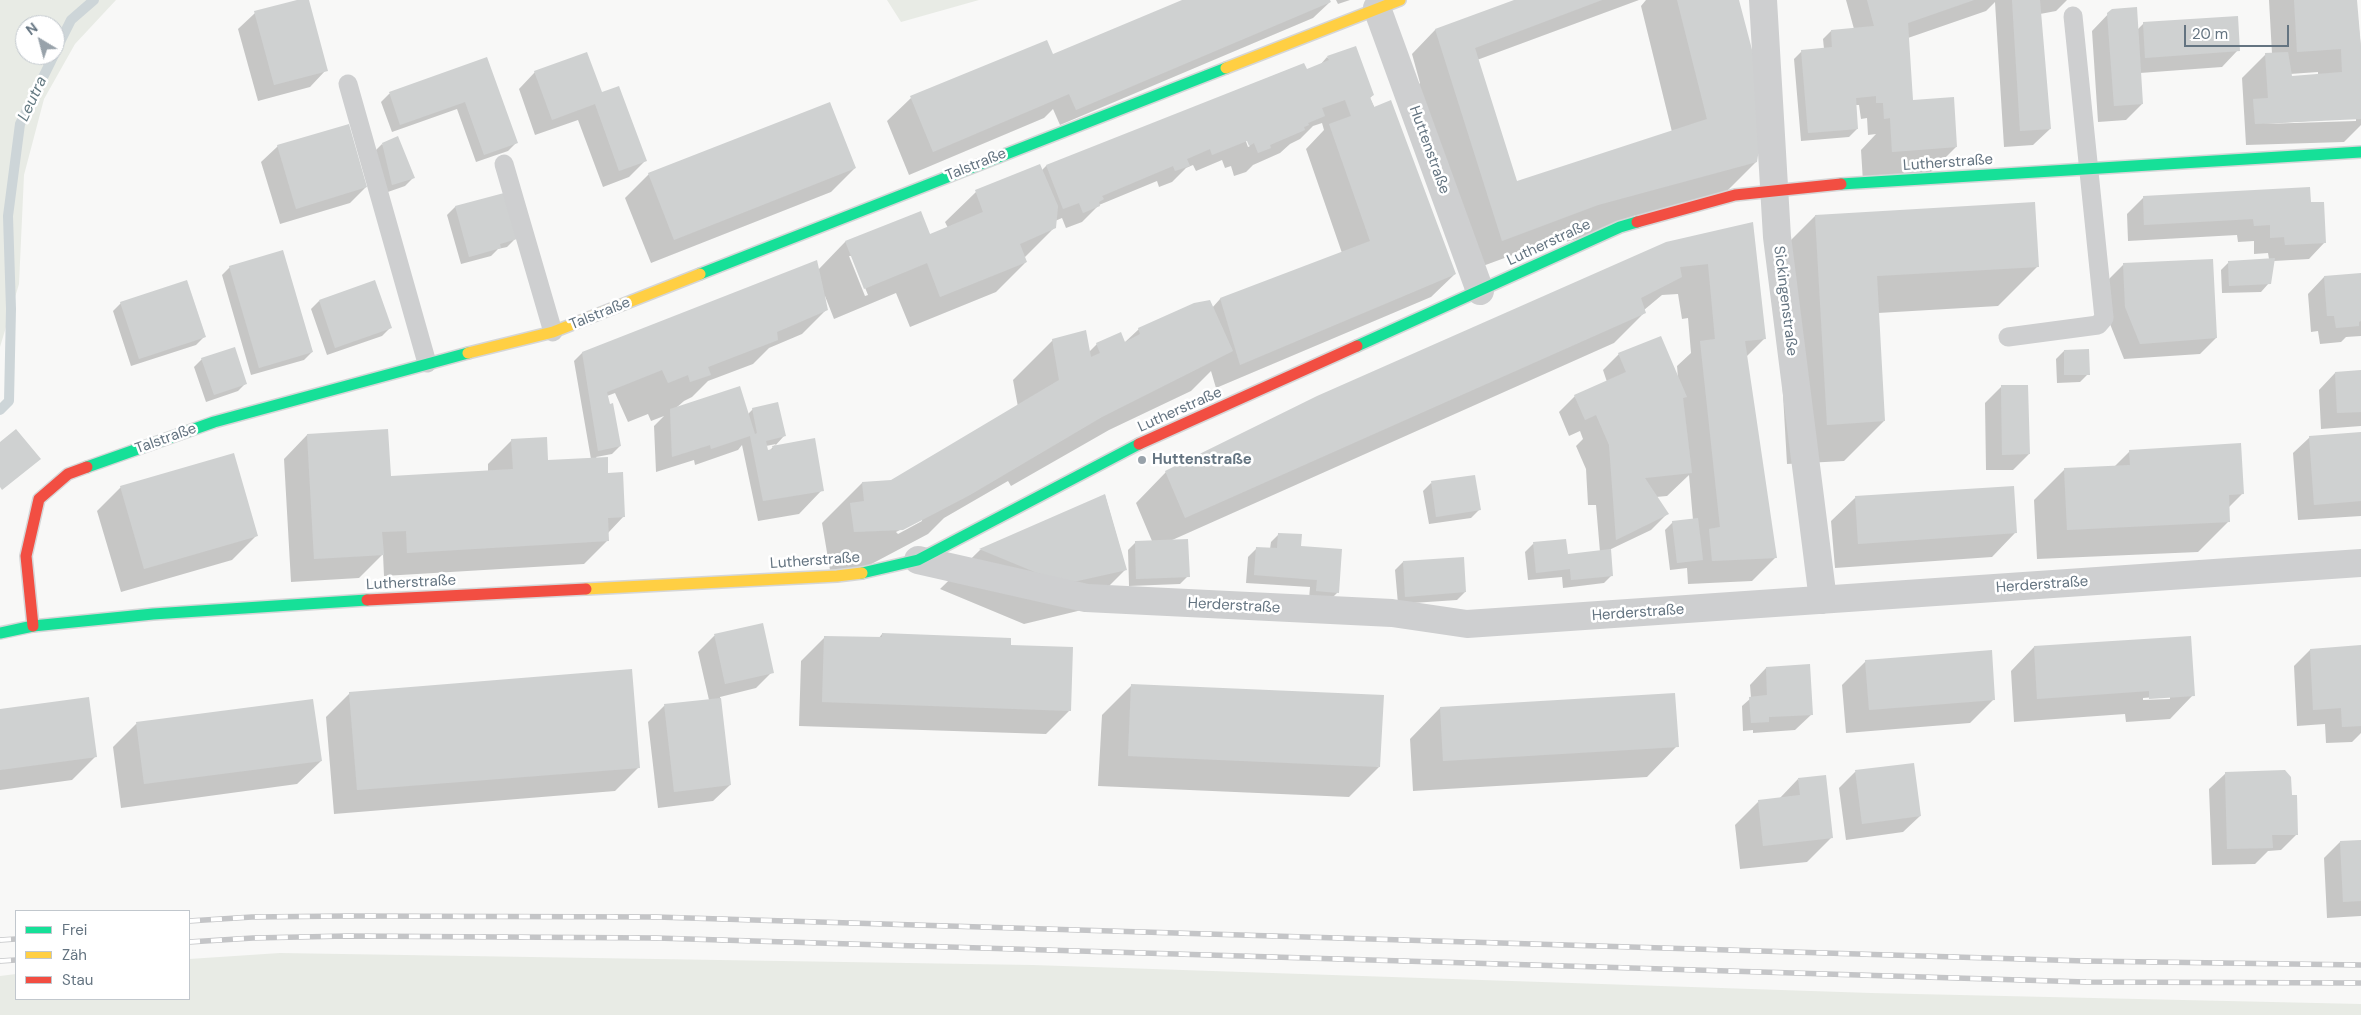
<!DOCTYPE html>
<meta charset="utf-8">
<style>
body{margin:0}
#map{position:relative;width:2361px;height:1015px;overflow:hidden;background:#f8f8f7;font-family:"DM Sans",sans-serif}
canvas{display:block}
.legend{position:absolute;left:15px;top:910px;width:175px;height:90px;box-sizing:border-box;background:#fff;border:1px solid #c1c7cd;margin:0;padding:6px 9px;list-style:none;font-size:15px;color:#647481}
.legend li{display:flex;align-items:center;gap:10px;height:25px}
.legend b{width:25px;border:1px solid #c1c7cd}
.north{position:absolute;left:15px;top:15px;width:50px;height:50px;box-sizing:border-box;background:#fff;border:1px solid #c1c7cd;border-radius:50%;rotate:323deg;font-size:14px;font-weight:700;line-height:20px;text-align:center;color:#647481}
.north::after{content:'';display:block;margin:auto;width:18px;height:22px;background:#98a2aa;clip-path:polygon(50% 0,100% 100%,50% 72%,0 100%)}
.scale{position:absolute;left:2184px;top:25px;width:105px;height:22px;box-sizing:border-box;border:2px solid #647481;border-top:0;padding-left:6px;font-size:15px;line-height:18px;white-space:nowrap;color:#647481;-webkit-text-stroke:4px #fff;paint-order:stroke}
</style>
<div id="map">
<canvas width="2361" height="1015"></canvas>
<ul class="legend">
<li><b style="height:6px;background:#16e098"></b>Frei</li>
<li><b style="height:6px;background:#ffcf43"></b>Zäh</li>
<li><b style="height:6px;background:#f24e42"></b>Stau</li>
</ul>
<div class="north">N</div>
<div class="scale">20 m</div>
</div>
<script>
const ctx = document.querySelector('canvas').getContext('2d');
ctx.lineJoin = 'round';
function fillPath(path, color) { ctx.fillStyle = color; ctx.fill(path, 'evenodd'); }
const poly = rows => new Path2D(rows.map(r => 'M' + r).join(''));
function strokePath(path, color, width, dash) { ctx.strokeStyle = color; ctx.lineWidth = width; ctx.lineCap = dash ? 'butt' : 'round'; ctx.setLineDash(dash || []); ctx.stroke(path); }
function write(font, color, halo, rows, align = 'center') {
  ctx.font = font + ' "DM Sans",sans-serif'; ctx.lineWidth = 5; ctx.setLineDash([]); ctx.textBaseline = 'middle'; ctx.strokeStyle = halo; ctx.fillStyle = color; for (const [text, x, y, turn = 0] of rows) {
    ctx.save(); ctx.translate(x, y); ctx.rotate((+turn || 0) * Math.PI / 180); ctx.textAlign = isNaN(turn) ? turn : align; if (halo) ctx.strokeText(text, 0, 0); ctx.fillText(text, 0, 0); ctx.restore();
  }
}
const green = poly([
 [0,0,116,0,75,44,44,99,24,175,19,284,0,347],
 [25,25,55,25,55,55,25,55],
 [887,0,979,0,901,22],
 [280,953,1033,965,1871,993,2361,1004,2361,1015,0,1015,0,976,16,974,16,999,189,999,189,959]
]);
const shadow = poly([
 [301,0,308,0,326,70,310,87,258,101,238,29,255,13],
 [1185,0,1329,0,1330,2,1313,18,1060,125,1053,109,1044,118,909,175,887,121,911,98,1052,56],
 [1336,0,1350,0,1338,4],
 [1518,0,1639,0,1477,60,1517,183,1672,132,1641,6,1646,0,1738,0,1756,162,1716,202,1558,244,1556,239,1472,270,1414,90,1420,83,1412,54,1435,30],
 [1846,0,2067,0,2056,11,2040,14,2050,129,2033,145,2004,147,1995,2,1986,11,1908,38,1912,102,1956,147,1926,177,1863,182,1861,150,1876,134,1868,135,1867,118,1861,119,1859,105,1855,105,1857,129,1849,137,1801,141,1794,59,1802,51,1824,49,1823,39,1831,31,1854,29],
 [2269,0,2356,0,2361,48,2361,125,2344,142,2246,145,2242,78,2266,54,2272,54],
 [2318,72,2318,75,2291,77,2290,74],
 [2356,118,2356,121,2263,124],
 [2112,10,2137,30,2144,23,2238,50,2222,67,2140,73,2142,104,2126,120,2098,122,2092,31],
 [1327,57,1373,95,1370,98,1455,274,1431,297,1216,388,1211,371,1191,391,1109,430,1011,486,1008,481,944,518,928,534,862,569,830,570,822,523,862,483,891,481,1018,407,1013,380,1053,340,1089,352,1097,344,1124,343,1139,329,1212,308,1220,299,1342,253,1306,149,1324,130,1322,123,1313,126,1300,139,1290,144,1280,153,1253,165,1246,172,1234,176,1231,166,1225,168,1222,160,1196,171,1193,165,1186,168,1172,182,1159,187,1157,181,1099,205,1082,222,1066,228,1062,218,1055,221,1055,227,1024,258,1026,262,996,292,910,327,896,293,834,319,825,296,826,310,802,334,769,348,753,364,708,381,692,397,684,401,676,408,748,414,753,409,784,436,774,447,822,490,799,514,758,521,742,445,738,450,695,465,694,460,656,472,654,426,664,416,651,421,648,414,628,422,615,393,607,396,620,446,612,454,596,457,607,474,624,516,608,533,608,540,584,564,384,576,383,554,359,578,291,582,284,459,307,435,389,478,488,472,488,464,512,440,547,462,591,459,574,361,582,353,818,270,845,242,920,212,930,235,948,228,945,222,976,192,1041,171,1046,166,1303,64,1306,71,1320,65],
 [1232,103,1235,103,1250,146,1248,147],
 [849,256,852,256,868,295,865,296],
 [776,444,769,451,767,451,766,446],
 [922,519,922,521,898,534,896,532],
 [486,59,516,143,508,151,476,162,457,109,392,132,381,102,389,94],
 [535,72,601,94,646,160,629,177,603,187,578,120,535,135,519,89],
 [382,144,413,178,405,186,385,193,374,152],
 [278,146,366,187,350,203,280,224,261,162],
 [855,168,831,192,651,263,625,198,649,174],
 [503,194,515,239,507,247,498,249,491,256,461,264,447,215,455,207],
 [2143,198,2310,204,2325,242,2309,259,2274,261,2269,283,2261,292,2222,293,2221,270,2229,262,2269,259,2268,253,2254,254,2254,241,2238,242,2237,235,2128,241,2127,214],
 [2034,203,2038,266,1998,306,1878,313,1884,421,1844,461,1787,464,1775,256,1815,216],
 [1752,223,1764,339,1746,357,1776,557,1752,581,1688,584,1687,568,1670,570,1665,530,1673,522,1693,520,1689,475,1667,496,1656,497,1667,514,1651,530,1609,550,1612,575,1604,583,1563,588,1562,577,1528,580,1525,552,1533,544,1567,555,1600,552,1596,505,1588,505,1586,469,1576,446,1583,439,1580,431,1569,436,1559,412,1575,396,1607,382,1603,370,1619,354,1678,378,1677,366,1691,353,1688,318,1682,319,1678,294,1662,295,1644,310,1645,312,1614,343,1170,541,1188,576,1180,584,1129,586,1128,550,1136,542,1152,541,1136,503,1166,472],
 [2124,264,2216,338,2200,354,2124,359,2110,324,2107,281],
 [230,267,312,352,304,360,251,375,222,275],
 [2361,274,2361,336,2346,337,2341,342,2320,344,2318,331,2311,332,2308,294,2324,277],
 [319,301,390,328,382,336,327,355,311,309],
 [121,303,204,337,196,345,131,366,113,311],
 [2064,351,2088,374,2080,382,2057,383,2056,359],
 [202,359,246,383,238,391,206,402,194,367],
 [2361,372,2361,426,2321,429,2319,390,2335,373],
 [2001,387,2029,454,2013,470,1986,470,1985,403],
 [2361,433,2361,516,2298,520,2293,453,2310,437],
 [2130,451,2242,494,2228,508,2229,521,2198,552,2037,559,2034,500,2064,470,2114,467],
 [1431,483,1479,510,1471,518,1429,524,1423,491],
 [121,487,256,536,232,560,121,592,97,511],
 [1105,495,1126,569,1086,609,1024,624,940,589,980,550],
 [1855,498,2015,533,1992,557,1835,568,1831,521],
 [1279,534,1299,547,1338,592,1330,600,1309,599,1310,587,1246,583,1248,557,1256,549,1270,549,1271,542],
 [1403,562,1465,592,1457,600,1398,604,1395,570],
 [762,625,772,672,756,688,720,697,730,785,713,801,658,808,648,722,664,706,709,700,698,652,714,636],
 [882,634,1070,710,1046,734,799,726,801,661,825,637,878,639],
 [2034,647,2193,695,2170,719,2126,722,2125,714,2014,722,2011,671],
 [2170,696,2170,699,2143,700,2143,698],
 [2361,647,2361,733,2352,742,2326,743,2325,724,2297,726,2294,666,2310,650],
 [1866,661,1994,699,1970,723,1846,733,1842,685],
 [1766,668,1812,714,1795,730,1753,733,1753,730,1743,731,1742,706,1751,698,1750,685],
 [1132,685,1379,767,1349,797,1098,786,1102,715],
 [350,693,639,767,615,791,334,814,326,717],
 [1440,708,1677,746,1647,777,1413,791,1410,739],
 [0,710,95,757,72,780,0,790],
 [136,724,321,761,297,784,121,808,113,747],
 [1912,764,1920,816,1903,832,1846,840,1839,788,1855,772],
 [2226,773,2291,797,2297,834,2281,850,2268,851,2255,864,2212,865,2209,789],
 [1798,779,1831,838,1807,862,1740,869,1735,825,1759,801,1779,799],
 [2361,841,2361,916,2327,918,2324,858,2340,842]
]);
const stream = poly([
 [55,52,71,20,94,0],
 [0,410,9,401,11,309,8,216,20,124,54,55]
]);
const building = poly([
 [297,0,309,0,328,71,274,85,254,11],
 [1182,0,1330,0,1331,2,1076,110,1069,94,933,152,910,96,1047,40,1053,54],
 [1514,0,1602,0,1475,48,1517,181,1707,119,1677,0,1739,0,1766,103,1757,162,1598,205,1502,241,1435,29],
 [1867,0,1974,0,1908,23,1913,100,1954,97,1957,147,1892,152,1890,118,1884,119,1883,103,1876,103,1876,96,1856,98,1858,129,1808,133,1801,50,1832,47,1831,30,1874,26],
 [2012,0,2040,0,2051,129,2020,131],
 [2294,0,2357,0,2361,47,2361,119,2255,124,2253,99,2268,98,2265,53,2288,52,2292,76,2342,72,2341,49,2297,52],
 [2137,7,2143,104,2114,106,2107,13,2112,9],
 [2238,16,2240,51,2145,58,2143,22],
 [1356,46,1374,95,1370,97,1374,107,1391,100,1456,274,1240,365,1220,298,1370,241,1329,124,1351,116,1345,100,1322,108,1325,116,1308,123,1309,125,1304,127,1305,130,1270,145,1271,148,1258,153,1254,143,1249,146,1247,141,1212,155,1210,149,1187,159,1190,166,1175,171,1173,166,1102,196,1104,199,1099,202,1100,206,1083,213,1079,203,1063,209,1046,165,1304,63,1307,69,1329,60,1327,56],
 [587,52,602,92,619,86,647,161,619,171,595,104,552,120,534,71],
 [487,57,518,143,484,155,465,102,400,125,389,92],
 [830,102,856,168,674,240,648,173],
 [349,124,367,187,296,209,277,145],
 [398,136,415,178,392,185,382,143],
 [1040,164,1058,206,1056,228,1020,244,1027,262,940,297,927,263,864,289,845,241,921,211,930,234,983,212,975,190],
 [2310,187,2311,202,2324,202,2326,243,2285,245,2284,237,2270,238,2270,225,2254,226,2253,219,2144,225,2143,196],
 [504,193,517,239,500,244,501,248,469,257,455,206],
 [2035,202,2039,267,1877,276,1885,421,1827,425,1815,215],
 [1753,222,1766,339,1745,341,1777,558,1712,561,1709,529,1720,527,1700,341,1715,339,1708,264,1680,267,1682,277,1641,298,1646,313,1185,518,1165,471,1317,396,1666,242],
 [283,250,313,352,259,368,229,266],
 [2275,258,2271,284,2229,286,2228,261],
 [2213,259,2217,338,2140,344,2125,307,2123,263],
 [817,260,828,310,777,332,778,340,708,367,711,375,690,382,688,375,668,383,662,370,607,392,610,404,613,403,621,446,598,451,582,352],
 [2361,273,2361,321,2359,322,2359,326,2336,328,2334,316,2327,316,2324,276],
 [187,280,206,337,139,359,120,302],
 [375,280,392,328,335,348,319,300],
 [1210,300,1233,351,1102,417,970,495,903,530,854,532,850,503,864,501,862,482,891,480,1059,380,1052,339,1086,330,1091,357,1100,353,1096,343,1121,332,1125,342,1140,334,1138,328,1194,303],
 [1661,336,1687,397,1683,398,1692,473,1645,478,1669,514,1616,540,1609,445,1596,415,1585,420,1574,395,1626,372,1618,353],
 [235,347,247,384,214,395,201,358],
 [2089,349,2090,375,2064,375,2064,350],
 [2361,370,2361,412,2337,413,2335,372],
 [2001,385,2028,385,2030,454,2002,455],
 [740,386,755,434,757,433,752,408,778,402,786,436,766,441,768,450,773,449,772,446,815,438,824,491,763,501,750,436,711,449,710,445,672,457,670,409],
 [16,429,41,459,2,490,0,487,0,442],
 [388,429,391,476,513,469,511,439,547,437,548,460,608,457,608,473,623,472,625,517,608,518,609,541,407,553,406,531,382,532,384,555,314,559,307,434],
 [2361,432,2361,501,2314,505,2309,436],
 [2241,443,2244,494,2229,495,2230,522,2067,530,2064,468,2130,465,2129,450],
 [234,453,258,536,144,569,120,486],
 [1475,475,1481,510,1436,517,1431,481],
 [2014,486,2017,533,1858,544,1855,496],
 [1105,494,1127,570,1064,584,979,549],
 [1698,518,1703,560,1677,563,1672,521],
 [1278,533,1302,534,1301,546,1342,549,1339,593,1316,591,1317,580,1254,575,1256,547,1277,548],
 [1188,539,1190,577,1136,579,1135,541],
 [1566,539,1568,554,1611,549,1613,576,1571,580,1570,569,1536,573,1533,542],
 [1464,557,1466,592,1405,597,1403,561],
 [763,623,774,673,725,684,714,634],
 [882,633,1011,638,1011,645,1073,647,1071,711,822,702,824,636,882,637],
 [2191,636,2195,696,2149,699,2149,691,2037,699,2034,646],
 [2361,645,2361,726,2342,727,2341,708,2313,710,2310,649],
 [1992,650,1995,700,1869,710,1865,660],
 [1810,664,1813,715,1769,717,1769,722,1751,723,1749,697,1767,695,1766,667],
 [632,669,640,768,357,790,349,692],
 [1131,684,1384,695,1380,767,1128,756],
 [1675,693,1679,747,1443,761,1440,707],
 [89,697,97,757,0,770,0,709],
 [721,698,731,785,674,792,664,704],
 [313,699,322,761,144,784,136,722],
 [1914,763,1921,816,1862,824,1855,770],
 [2285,770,2291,777,2292,795,2297,795,2298,835,2272,835,2273,848,2227,849,2225,772],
 [1826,775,1833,838,1763,846,1758,800,1800,795,1798,778],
 [2361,840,2361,901,2343,902,2340,841]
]);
const lane = poly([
 [348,84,427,363],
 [504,164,553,332],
 [2008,337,2098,325,2104,318,2073,16]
]);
const street = poly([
 [1763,0,1777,237,1823,600],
 [1377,8,1480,291],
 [918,560,1086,598,1392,613,1467,624,2361,563]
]);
const fast = poly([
 [1841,184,2361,152],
 [700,274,1226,68],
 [1357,346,1620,227,1637,222],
 [87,467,214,422,468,353],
 [862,573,918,560,1139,444],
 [0,633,33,626,153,614,367,600]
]);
const slow = poly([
 [1226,68,1400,0],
 [468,353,553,332,700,274],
 [586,589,837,576,862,573]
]);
const jam = poly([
 [1637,222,1735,195,1841,184],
 [1139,444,1357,346],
 [367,600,586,589],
 [33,626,26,556,39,499,68,474,87,467]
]);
const rail = poly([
 [189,921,252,917,347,916,656,917,2085,961,2361,965],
 [0,940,16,939],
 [189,942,253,938,347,936,656,938,2086,982,2361,983],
 [0,961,16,960]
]);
const markers = [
 [1142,460,5,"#98a2aa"]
];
const streetNames = [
 ["Huttenstraße",1429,150,70],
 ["Lutherstraße",1948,163,-4],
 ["Talstraße",976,165,-22],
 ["Lutherstraße",1549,243,-25],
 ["Sickingenstraße",1785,301,83],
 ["Talstraße",600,314,-22],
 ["Lutherstraße",1180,410,-24],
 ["Talstraße",166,439,-20],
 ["Lutherstraße",815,561,-4],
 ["Lutherstraße",411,583,-3],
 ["Herderstraße",2042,585,-4],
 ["Herderstraße",1234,606,3],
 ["Herderstraße",1638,613,-4]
];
const poiNames = [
 ["Huttenstraße",1152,460]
];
const waterNames = [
 ["Leutra",33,99,-65]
];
fillPath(green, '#e8ebe5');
fillPath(shadow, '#0003');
strokePath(stream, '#cdd5d8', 10);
fillPath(building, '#cfd1d1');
strokePath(fast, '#d5d6d7', 14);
strokePath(slow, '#d5d6d7', 14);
strokePath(jam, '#d5d6d7', 14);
strokePath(lane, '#cecfd0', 19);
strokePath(street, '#cecfd0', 28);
strokePath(fast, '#16e098', 11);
strokePath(slow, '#ffcf43', 11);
strokePath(jam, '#f24e42', 11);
strokePath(rail, '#c4c5c7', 5.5);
strokePath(rail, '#fff', 4, [11]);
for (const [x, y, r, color] of markers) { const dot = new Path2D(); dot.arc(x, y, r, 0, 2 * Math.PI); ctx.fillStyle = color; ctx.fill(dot); strokePath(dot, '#fff', 2); }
write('15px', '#647481', '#fff', streetNames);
write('bold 15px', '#647481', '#fff', poiNames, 'left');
write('italic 16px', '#647a82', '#fff', waterNames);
</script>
